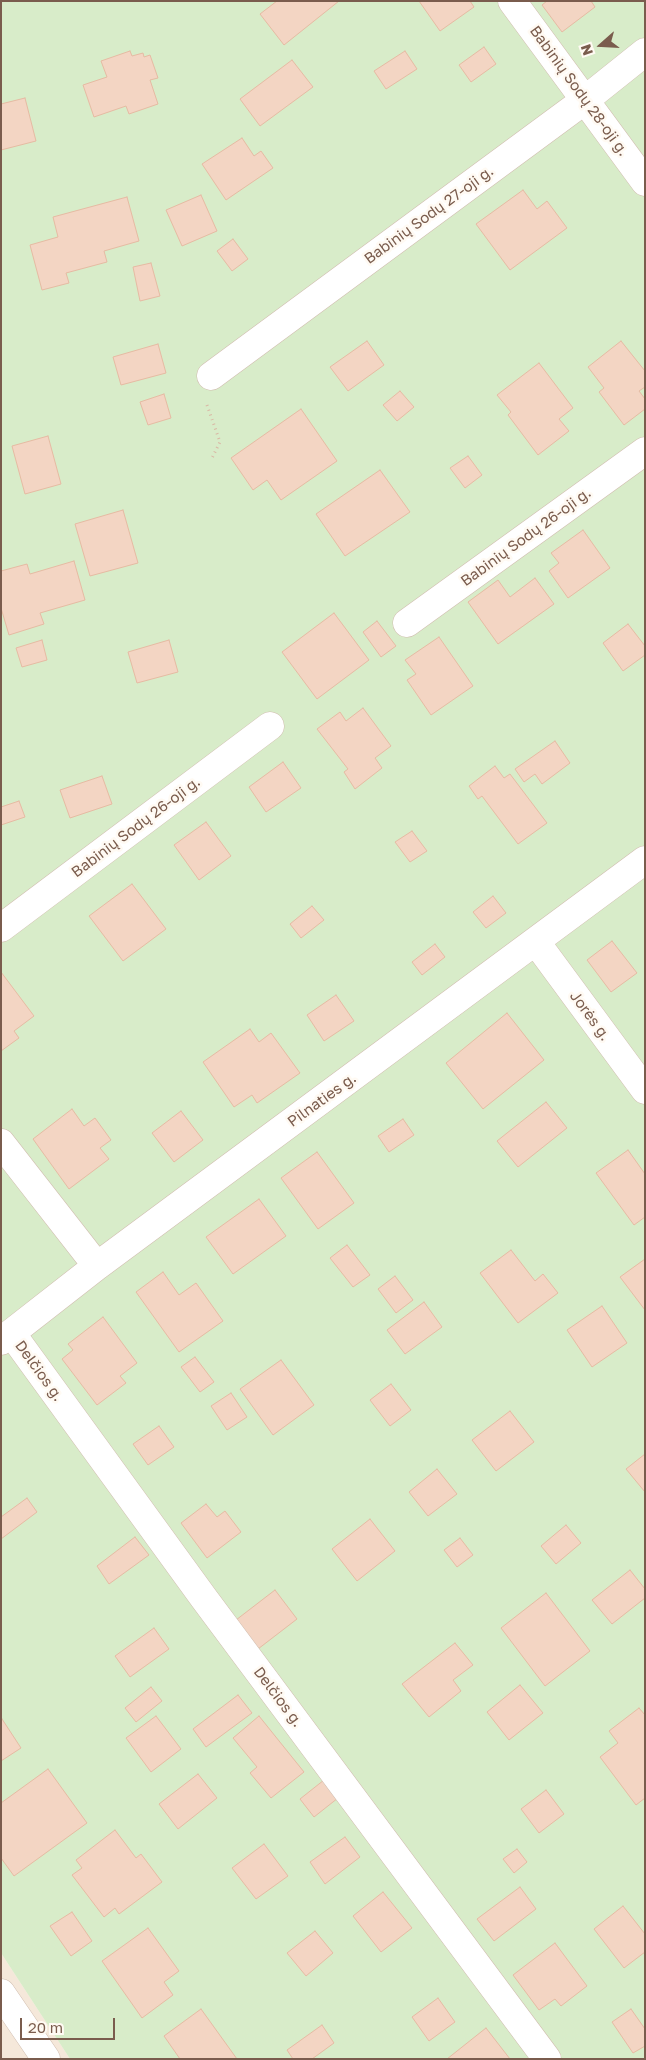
<!DOCTYPE html>
<meta charset="utf-8">
<style>
body{margin:0}
#map{position:relative;width:646px;height:2060px;overflow:hidden;background:#fdf6ec;font-family:"Golos Text",sans-serif}
canvas{display:block}
.frame{position:absolute;inset:0;border:2px solid #7a5c4d;pointer-events:none}
.north{position:absolute;left:576px;top:20px;width:50px;height:50px;-webkit-text-stroke:4px #fffaf3;paint-order:stroke;rotate:251deg;font-size:14px;font-weight:700;line-height:20px;text-align:center;color:#7a5c4d}
.north::after{content:'';display:block;margin:auto;width:18px;height:22px;background:#7a5c4d;clip-path:polygon(50% 0,100% 100%,50% 72%,0 100%)}
.scale{position:absolute;left:20px;top:2018px;width:95px;height:22px;box-sizing:border-box;border:2px solid #7a5c4d;border-top:0;padding-left:6px;font-size:15px;line-height:18px;white-space:nowrap;color:#7a5c4d;-webkit-text-stroke:4px #fffaf3;paint-order:stroke}
</style>
<div id="map">
<canvas width="646" height="2060"></canvas>
<div class="frame"></div>
<div class="north">N</div>
<div class="scale">20 m</div>
</div>
<script>
const ctx = document.querySelector('canvas').getContext('2d');
ctx.lineJoin = 'round';
function fillPath(path, color) { ctx.fillStyle = color; ctx.fill(path, 'evenodd'); }
const poly = rows => new Path2D(rows.map(r => 'M' + r).join(''));
function strokePath(path, color, width, dash) { ctx.strokeStyle = color; ctx.lineWidth = width; ctx.lineCap = dash ? 'butt' : 'round'; ctx.setLineDash(dash || []); ctx.stroke(path); }
function write(font, color, halo, rows, align = 'center') {
  ctx.font = font + ' "Golos Text",sans-serif'; ctx.lineWidth = 5; ctx.setLineDash([]); ctx.textBaseline = 'middle'; ctx.strokeStyle = halo; ctx.fillStyle = color; for (const [text, x, y, turn = 0] of rows) {
    ctx.save(); ctx.translate(x, y); ctx.rotate((+turn || 0) * Math.PI / 180); ctx.textAlign = isNaN(turn) ? turn : align; if (halo) ctx.strokeText(text, 0, 0); ctx.fillText(text, 0, 0); ctx.restore();
  }
}
const residential = poly([
 [1,1953,70,2059,1,2059]
]);
const green = poly([
 [1,1,645,1,645,2059,70,2059,1,1953]
]);
const building = poly([
 [277,1,339,1,284,45,260,14,277,1],
 [419,1,470,1,474,7,440,31,419,1],
 [547,1,591,1,595,7,562,32,542,5,547,1],
 [484,47,496,64,471,82,459,65,484,47],
 [130,51,132,56,143,53,144,57,150,55,158,78,150,80,158,104,129,114,126,106,94,117,83,85,107,77,101,61,130,51],
 [405,51,417,69,386,89,374,71,405,51],
 [292,60,313,87,260,126,240,99,292,60],
 [25,98,36,141,1,150,1,104,25,98],
 [242,138,254,156,261,151,273,168,226,200,202,164,242,138],
 [523,190,537,209,547,201,567,228,510,270,476,224,523,190],
 [201,195,217,231,182,246,166,210,201,195],
 [127,197,139,241,104,251,107,262,66,273,69,283,42,290,30,245,58,237,53,217,127,197],
 [233,239,248,259,232,271,217,251,233,239],
 [151,263,160,296,140,301,133,267,151,263],
 [367,341,384,365,348,391,330,367,367,341],
 [621,341,645,371,645,387,639,391,645,399,645,409,624,425,599,392,604,388,588,367,621,341],
 [158,344,166,373,121,385,113,357,158,344],
 [539,363,573,408,559,419,569,431,538,455,508,415,511,412,497,395,539,363],
 [400,391,414,407,397,421,383,405,400,391],
 [164,394,171,418,148,425,140,402,164,394],
 [301,409,337,461,281,500,267,480,253,490,231,458,301,409],
 [48,436,61,484,25,494,12,446,48,436],
 [468,456,482,475,465,488,450,468,468,456],
 [380,470,410,512,345,556,316,514,380,470],
 [123,510,138,563,90,576,75,524,123,510],
 [583,530,610,568,568,598,549,571,559,563,551,553,583,530],
 [74,561,85,600,40,613,44,624,9,635,1,608,1,571,27,564,30,574,74,561],
 [535,578,554,604,498,644,468,602,498,580,510,597,535,578],
 [334,613,369,660,317,699,282,652,334,613],
 [377,621,396,646,381,657,363,632,377,621],
 [628,624,645,646,645,655,623,671,603,643,628,624],
 [439,637,473,686,431,715,407,680,416,674,405,660,439,637],
 [42,640,47,660,22,667,16,648,42,640],
 [169,640,178,672,137,683,128,652,169,640],
 [363,708,391,746,375,758,382,768,355,789,344,772,348,769,317,729,340,712,346,721,363,708],
 [555,741,570,763,542,784,535,774,524,782,515,769,555,741],
 [283,762,301,788,266,812,249,787,283,762],
 [495,766,504,778,510,774,547,823,518,844,482,796,478,799,469,786,495,766],
 [102,776,112,804,70,818,60,790,102,776],
 [19,801,25,817,1,825,1,807,19,801],
 [206,822,231,856,199,880,174,845,206,822],
 [412,831,427,851,410,862,395,842,412,831],
 [132,884,166,929,123,961,89,916,132,884],
 [493,896,506,913,486,928,473,912,493,896],
 [312,906,324,920,301,938,290,924,312,906],
 [612,941,637,973,611,992,587,960,612,941],
 [435,944,445,957,422,975,412,962,435,944],
 [1,972,34,1016,14,1031,19,1038,1,1051,1,972],
 [336,995,354,1021,324,1041,307,1015,336,995],
 [507,1013,544,1060,483,1109,446,1063,507,1013],
 [250,1029,259,1042,271,1033,300,1073,257,1103,252,1095,234,1107,203,1062,250,1029],
 [546,1102,567,1128,518,1167,497,1141,546,1102],
 [72,1109,84,1126,95,1118,111,1140,100,1148,109,1159,69,1189,33,1139,72,1109],
 [181,1111,203,1140,174,1162,152,1133,181,1111],
 [403,1119,414,1135,389,1152,378,1136,403,1119],
 [628,1150,645,1174,645,1217,634,1225,596,1173,628,1150],
 [317,1152,354,1203,318,1229,281,1178,317,1152],
 [259,1199,286,1236,233,1274,206,1237,259,1199],
 [347,1245,370,1275,353,1287,330,1258,347,1245],
 [511,1250,535,1281,543,1274,558,1293,518,1323,480,1273,511,1250],
 [645,1259,645,1310,620,1277,645,1259],
 [163,1272,179,1295,196,1283,223,1321,179,1352,136,1292,163,1272],
 [395,1276,413,1300,396,1313,378,1289,395,1276],
 [424,1302,442,1327,405,1354,387,1330,424,1302],
 [602,1306,627,1343,592,1367,567,1330,602,1306],
 [103,1317,137,1363,120,1376,126,1383,97,1405,62,1359,73,1350,68,1344,103,1317],
 [195,1357,214,1382,200,1392,181,1367,195,1357],
 [281,1360,314,1405,273,1435,240,1389,281,1360],
 [391,1384,411,1410,390,1426,370,1400,391,1384],
 [231,1393,247,1417,227,1430,211,1406,231,1393],
 [510,1411,534,1442,496,1471,472,1440,510,1411],
 [159,1426,174,1447,148,1465,133,1444,159,1426],
 [645,1454,645,1492,626,1469,645,1454],
 [437,1469,457,1494,428,1516,409,1492,437,1469],
 [27,1498,37,1512,1,1539,1,1517,27,1498],
 [206,1504,217,1517,225,1511,241,1532,207,1558,181,1523,206,1504],
 [370,1519,395,1551,357,1581,332,1549,370,1519],
 [566,1525,581,1543,556,1564,541,1546,566,1525],
 [135,1537,149,1555,109,1584,97,1566,135,1537],
 [460,1538,473,1555,457,1567,444,1550,460,1538],
 [630,1570,645,1589,645,1598,612,1624,592,1600,630,1570],
 [275,1590,297,1619,258,1649,236,1620,275,1590],
 [546,1593,590,1651,545,1686,501,1628,546,1593],
 [154,1628,169,1649,130,1677,115,1656,154,1628],
 [455,1643,473,1665,453,1680,461,1691,429,1717,402,1684,455,1643],
 [520,1685,543,1713,509,1740,487,1712,520,1685],
 [151,1687,162,1701,136,1722,125,1708,151,1687],
 [238,1695,252,1713,206,1747,193,1729,238,1695],
 [639,1708,645,1715,645,1798,636,1805,600,1757,618,1743,609,1731,639,1708],
 [156,1716,181,1749,151,1772,126,1738,156,1716],
 [259,1716,304,1772,271,1798,250,1773,257,1767,233,1738,259,1716],
 [2,1719,21,1748,1,1761,1,1720,2,1719],
 [48,1769,87,1823,14,1876,1,1858,1,1803,48,1769],
 [198,1774,217,1798,178,1829,159,1804,198,1774],
 [324,1780,338,1798,314,1817,300,1799,324,1780],
 [546,1790,564,1814,539,1833,521,1809,546,1790],
 [115,1830,136,1858,141,1854,162,1882,119,1914,115,1908,104,1917,72,1875,82,1868,76,1860,115,1830],
 [345,1837,360,1857,325,1884,310,1862,345,1837],
 [264,1844,288,1876,256,1899,232,1868,264,1844],
 [517,1849,527,1862,514,1873,503,1859,517,1849],
 [520,1887,536,1909,494,1941,477,1919,520,1887],
 [383,1892,412,1928,381,1952,353,1916,383,1892],
 [623,1906,645,1934,645,1952,624,1968,594,1929,623,1906],
 [72,1912,92,1941,71,1956,50,1926,72,1912],
 [148,1928,179,1971,164,1982,173,1995,142,2018,102,1961,148,1928],
 [315,1931,333,1953,306,1976,287,1953,315,1931],
 [555,1943,587,1986,561,2006,555,1999,539,2010,513,1975,555,1943],
 [438,1998,455,2022,429,2041,412,2017,438,1998],
 [201,2009,237,2059,180,2059,164,2036,201,2009],
 [631,2009,645,2029,645,2046,633,2053,612,2022,631,2009],
 [322,2025,334,2043,312,2059,293,2059,287,2050,322,2025],
 [486,2028,510,2059,447,2059,486,2028]
]);
const path = poly([
 [207,405,220,442,211,460]
]);
const minor = poly([
 [512,1,645,182],
 [211,376,585,100,645,52],
 [407,623,645,451],
 [1,928,270,726],
 [536,942,645,1090],
 [1,1143,97,1266],
 [12,1334,203,1597,547,2059],
 [1,1341,97,1266,645,860],
 [1,1993,46,2059]
]);
const streetNames = [
 ["Babinių Sodų 28-oji g.",579,91,54],
 ["Babinių Sodų 27-oji g.",429,215,-36],
 ["Babinių Sodų 26-oji g.",526,537,-36],
 ["Babinių Sodų 26-oji g.",136,827,-37],
 ["Jorės g.",590,1016,54],
 ["Pilnaties g.",322,1100,-36],
 ["Delčios g.",39,1371,54],
 ["Delčios g.",278,1697,53]
];
fillPath(residential, '#f5e8da');
fillPath(green, '#d8ecc9');
fillPath(building, '#f3d5c3');
strokePath(building, '#e6bba3', 1);
strokePath(minor, '#d1beb0', 29);
strokePath(path, '#d9b8a5', 3, [1, 4]);
strokePath(minor, '#fff', 28);
write('15px', '#7a5c4d', '#fffaf3', streetNames);
</script>
